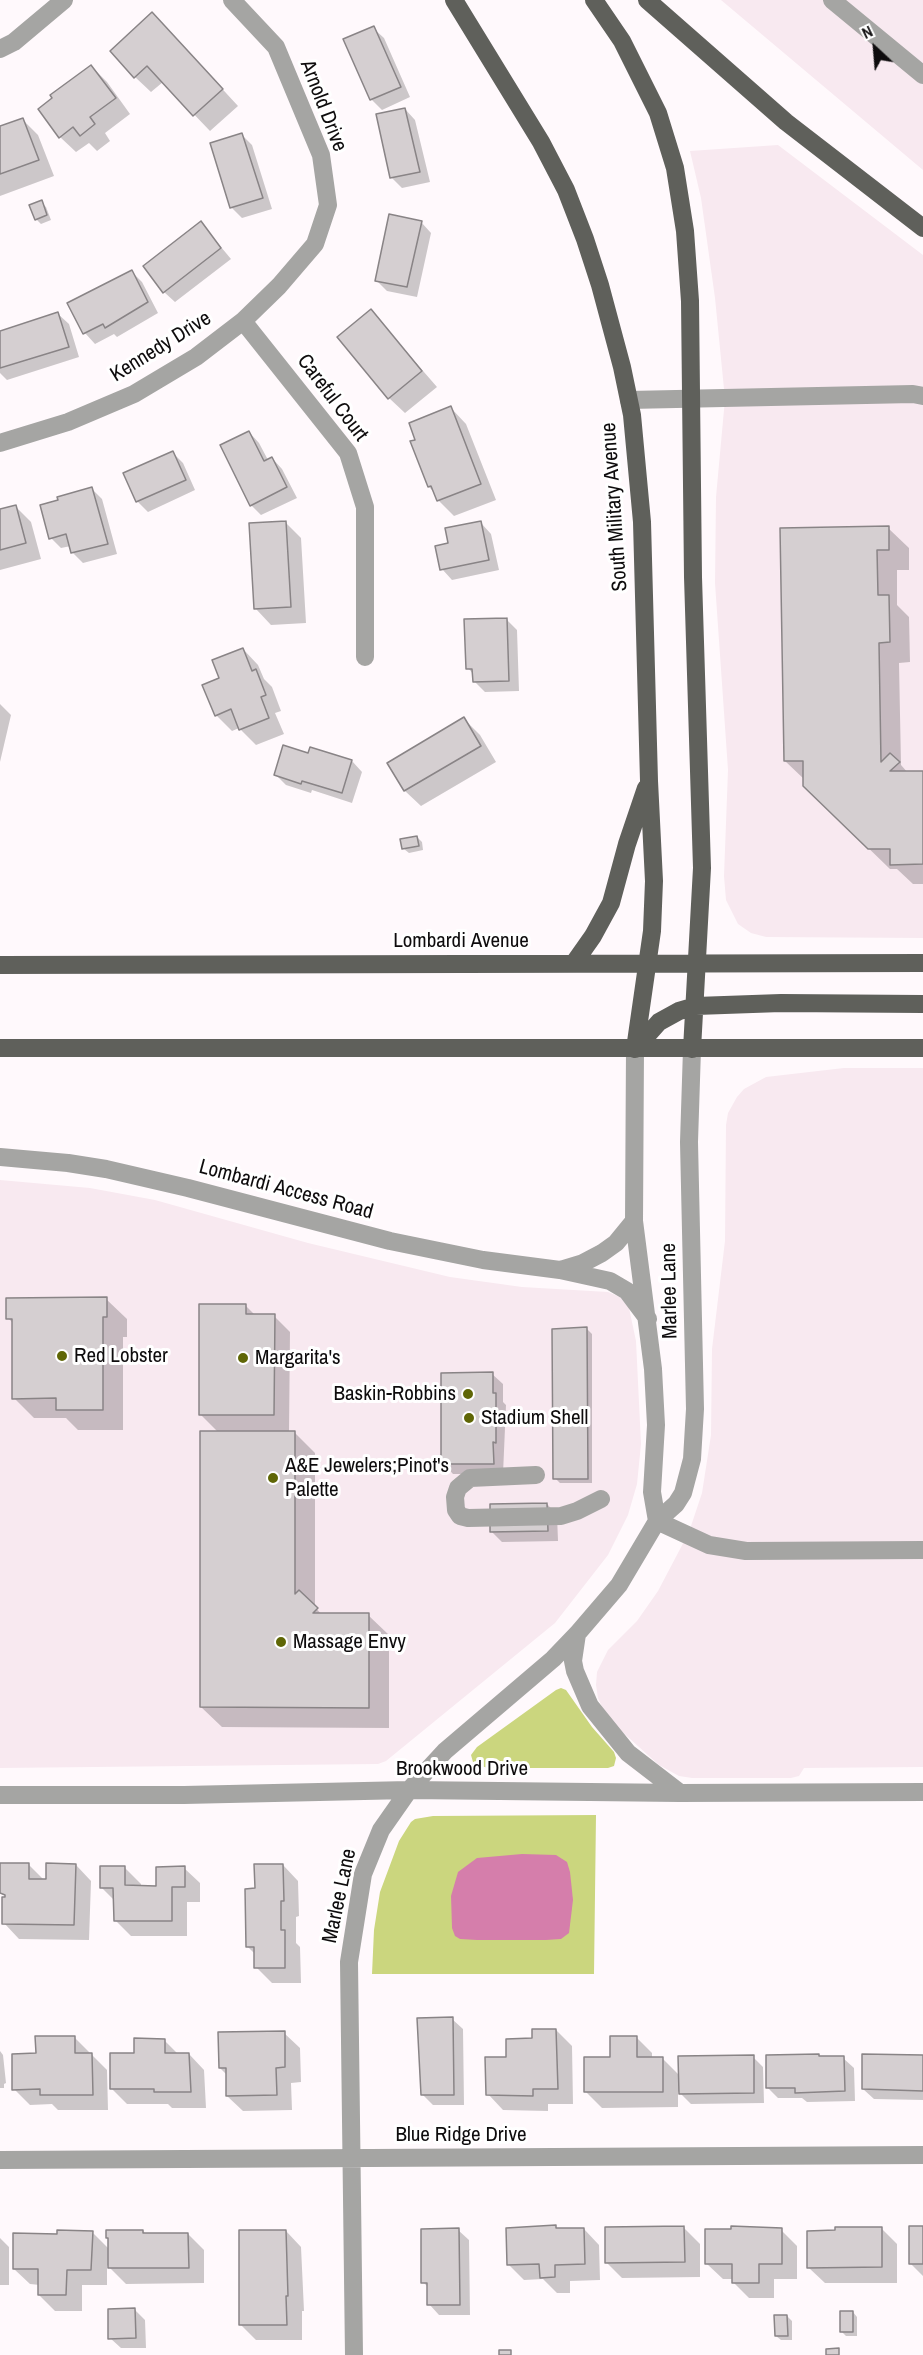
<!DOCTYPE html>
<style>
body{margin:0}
#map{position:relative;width:923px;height:2355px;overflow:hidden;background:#fff9fc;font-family:"Archivo Narrow",sans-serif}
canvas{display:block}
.north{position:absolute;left:845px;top:18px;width:60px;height:60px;-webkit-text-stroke:4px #fff;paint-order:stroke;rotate:334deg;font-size:16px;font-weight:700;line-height:24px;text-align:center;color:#0e0c0d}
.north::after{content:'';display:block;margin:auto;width:21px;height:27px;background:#0e0c0d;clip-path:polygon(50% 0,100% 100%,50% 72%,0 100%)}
</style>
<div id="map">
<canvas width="923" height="2355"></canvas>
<div class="north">N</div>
</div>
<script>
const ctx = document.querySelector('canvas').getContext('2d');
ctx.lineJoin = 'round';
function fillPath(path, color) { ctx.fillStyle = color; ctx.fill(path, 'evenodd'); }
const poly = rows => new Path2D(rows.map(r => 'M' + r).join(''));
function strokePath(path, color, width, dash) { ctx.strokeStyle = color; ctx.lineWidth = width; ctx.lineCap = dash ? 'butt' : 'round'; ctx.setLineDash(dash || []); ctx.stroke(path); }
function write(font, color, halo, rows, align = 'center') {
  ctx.font = font + ' "Archivo Narrow",sans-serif'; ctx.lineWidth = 6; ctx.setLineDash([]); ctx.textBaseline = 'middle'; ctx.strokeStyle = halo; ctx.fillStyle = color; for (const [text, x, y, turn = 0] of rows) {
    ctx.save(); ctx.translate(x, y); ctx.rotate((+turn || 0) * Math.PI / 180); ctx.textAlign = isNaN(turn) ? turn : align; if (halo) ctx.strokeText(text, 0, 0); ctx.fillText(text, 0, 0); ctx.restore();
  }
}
const built = poly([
 [721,0,923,0,923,170],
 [778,145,923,255,923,938,766,937,751,933,738,924,726,900,724,876,728,770,715,583,716,497,725,399,715,298,701,198,690,151],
 [844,1068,923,1068,923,1767,804,1768,799,1776,791,1778,692,1778,679,1776,659,1765,619,1729,602,1707,598,1698,596,1685,597,1672,608,1650,637,1621,658,1591,689,1532,702,1493,711,1435,712,1349,725,1241,726,1125,728,1113,737,1097,744,1089,766,1077],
 [0,1180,90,1188,155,1200,308,1243,450,1277,522,1287,608,1292,620,1297,629,1308,636,1341,641,1444,637,1484,628,1515,608,1555,555,1623,386,1761,378,1764,0,1768]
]);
const green = poly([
 [561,1688,566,1690,592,1727,614,1752,616,1758,614,1766,608,1768,489,1768,480,1766,473,1762,471,1755,477,1747,556,1690],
 [596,1815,594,1974,372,1974,374,1930,380,1892,399,1841,411,1822,415,1819,433,1816]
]);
const water = poly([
 [522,1854,556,1855,567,1862,570,1872,573,1900,569,1933,561,1939,546,1940,477,1940,460,1939,455,1936,452,1928,451,1896,458,1872,477,1858]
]);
const shadow = poly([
 [373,28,384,38,410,97,382,110,371,99],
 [168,30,238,106,210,131,163,82,151,92,135,77],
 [91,66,107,82,130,114,105,133,110,141,97,151,89,143,76,152,60,137],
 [405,109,415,120,430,182,402,188,392,178,378,115],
 [23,120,38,135,54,176,0,196,0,128],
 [242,135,252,145,272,209,242,218,231,207],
 [41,202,46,207,51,220,41,224,36,219],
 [421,222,431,233,417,297,387,291,376,280],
 [201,223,231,259,175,302,164,292],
 [131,271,142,282,158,313,117,337,114,334,95,344,85,333,69,303],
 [371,311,437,387,405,413,389,398],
 [58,314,69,324,79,357,7,380,0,373,0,333],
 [451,408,466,424,496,500,454,516,438,500,435,493,429,487,417,441],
 [249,432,259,443,268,460,272,458,282,469,297,498,261,515,251,505],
 [172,452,183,463,195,490,148,512,138,502,125,474],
 [92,489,102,499,117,554,83,563,73,553,71,546,61,548,51,538],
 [15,506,31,522,41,559,0,570,0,510],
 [285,522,301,538,306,623,271,625,256,609],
 [481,523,491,534,499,570,452,580,442,569,450,545],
 [888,528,909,548,909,570,897,570,897,605,909,617,910,662,899,663,901,765,908,773,923,772,923,884,913,884,897,869,890,869,826,807,805,780,785,761,782,530],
 [506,619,517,630,519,691,485,692,474,681,474,675,468,668],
 [243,649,258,665,264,679,272,687,281,711,275,713,284,734,256,745,239,728,232,731,216,715,221,679],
 [0,704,11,715,0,762],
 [464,719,480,735,496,762,421,806,405,791,389,763],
 [309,755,352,761,362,772,352,803,312,790,311,793,286,785,276,775],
 [417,837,422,842,423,850,409,853,404,849],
 [106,1299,127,1319,127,1337,123,1337,123,1430,78,1430,66,1418,34,1418,14,1398,14,1324,8,1318],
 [245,1305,256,1316,274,1316,290,1332,289,1432,294,1432,315,1453,315,1607,322,1615,368,1615,389,1635,389,1728,222,1727,201,1707,218,1432,200,1414],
 [587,1329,592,1334,592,1483,560,1483,555,1478],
 [492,1374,503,1384,503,1402,506,1405,503,1474,453,1474,443,1463],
 [547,1504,557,1515,558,1541,502,1542,492,1532],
 [28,1864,44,1880,76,1865,91,1881,89,1940,19,1939,4,1923,8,1899,1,1892],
 [283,1865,298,1881,299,1916,296,1917,296,1943,300,1947,301,1983,272,1983,256,1967,256,1955,247,1946,256,1890],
 [125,1868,141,1884,141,1887,157,1887,184,1868,200,1883,200,1902,187,1902,187,1936,131,1936,115,1920,115,1901,101,1887],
 [452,2019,463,2029,464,2105,433,2105,422,2094],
 [556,2030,572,2046,573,2104,548,2104,548,2111,503,2110,488,2094,508,2058,534,2040],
 [284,2033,300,2048,301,2082,291,2083,292,2110,243,2111,227,2096,227,2075,220,2068],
 [74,2037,107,2070,108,2110,58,2110,52,2104,30,2105,14,2089,37,2055],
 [636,2037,652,2053,652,2058,662,2058,680,2076,753,2057,763,2067,764,2103,691,2104,678,2091,678,2107,602,2108,586,2092,612,2058],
 [164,2040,178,2054,189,2054,204,2070,206,2108,172,2108,168,2104,127,2104,111,2088,136,2054],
 [0,2051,3,2055,6,2083,4,2084,4,2088,0,2088],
 [923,2056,923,2100,874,2099,863,2089],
 [821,2058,843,2058,854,2068,855,2101,807,2102,802,2098,778,2098,768,2088],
 [556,2227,559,2230,584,2229,599,2245,600,2280,570,2281,570,2293,557,2293,543,2279,524,2280,508,2264],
 [923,2227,923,2276,911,2264],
 [684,2228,700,2244,700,2277,622,2278,606,2262],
 [881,2228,897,2244,897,2283,825,2283,809,2268],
 [458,2230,469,2240,470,2315,439,2315,429,2304,429,2288,423,2282],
 [781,2230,797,2246,797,2279,774,2279,774,2298,749,2298,733,2282,733,2279,723,2279,707,2264],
 [143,2231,146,2234,188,2234,204,2250,204,2283,126,2284,107,2265,107,2285,82,2285,82,2311,55,2311,39,2295,40,2285,30,2284,14,2269,58,2235,92,2232,110,2250],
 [286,2231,301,2247,304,2311,302,2311,302,2340,256,2340,241,2325],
 [0,2238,9,2247,9,2285,0,2285],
 [135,2310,145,2320,146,2348,121,2348,110,2338],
 [853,2312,857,2317,857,2336,846,2336,841,2331],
 [787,2316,792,2321,792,2340,781,2340,776,2336]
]);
const building = poly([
 [152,12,223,89,193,116,147,66,134,78,110,51,152,12],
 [374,26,401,87,370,100,343,39,374,26],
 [91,65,116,98,90,117,95,124,80,136,73,127,59,138,38,109,52,98,50,95,91,65],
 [405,108,420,172,390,178,376,114,405,108],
 [23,118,39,160,0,174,0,126,23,118],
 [242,133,263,198,230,208,210,143,242,133],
 [42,200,47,215,35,220,29,205,42,200],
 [389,214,422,221,407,287,375,281,389,214],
 [201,221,221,248,163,293,143,266,201,221],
 [132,270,148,302,105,328,103,324,83,334,67,303,132,270],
 [371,309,422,371,388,399,337,337,371,309],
 [58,312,69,347,0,368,0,331,58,312],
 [451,406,481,484,437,501,431,486,428,487,410,441,415,440,409,423,451,406],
 [249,431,264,461,272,457,287,487,250,506,220,445,249,431],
 [173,451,186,480,136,502,123,473,173,451],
 [92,487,108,544,71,553,66,534,49,539,40,505,58,500,57,497,92,487],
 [16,505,26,543,0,550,0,509,16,505],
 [286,521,291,607,254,609,249,523,286,521],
 [481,521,489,560,440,570,435,546,448,543,445,528,481,521],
 [889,526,889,550,877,550,878,595,889,595,890,642,879,643,881,762,890,753,900,762,890,771,923,771,923,864,890,865,890,849,868,849,803,786,803,761,784,761,780,528,889,526],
 [507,618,509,681,473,682,472,669,466,669,464,619,507,618],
 [243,648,252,671,256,669,266,695,261,697,269,718,239,730,231,709,215,716,202,685,219,678,212,660,243,648],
 [464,717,481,746,404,791,387,763,464,717],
 [283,745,308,753,310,747,352,760,342,793,302,781,301,784,274,775,283,745],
 [417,836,419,846,402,849,400,839,417,836],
 [107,1297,107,1317,103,1317,103,1410,56,1410,56,1398,12,1399,12,1319,6,1319,6,1298,107,1297],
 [199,1304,246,1304,246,1314,275,1314,274,1415,199,1415,199,1304],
 [587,1327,588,1479,553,1479,552,1329,587,1327],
 [493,1372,493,1393,496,1393,496,1443,493,1442,494,1464,441,1464,441,1373,493,1372],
 [200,1431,295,1431,295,1594,299,1590,318,1608,313,1613,369,1613,369,1708,200,1707,200,1431],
 [547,1503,548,1531,490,1532,490,1504,547,1503],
 [0,1863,29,1863,29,1879,46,1879,46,1863,76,1864,74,1925,2,1924,2,1897,5,1897,5,1895,0,1893,0,1863],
 [254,1864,283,1864,284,1901,281,1901,281,1930,285,1930,285,1968,254,1968,254,1947,246,1947,245,1889,255,1888,254,1864],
 [100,1866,125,1866,125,1885,156,1886,156,1867,185,1866,185,1887,172,1887,172,1921,114,1921,113,1888,100,1888,100,1866],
 [453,2017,454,2095,421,2095,417,2018,453,2017],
 [532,2029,556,2029,558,2089,533,2089,533,2096,486,2095,485,2057,506,2057,506,2039,532,2038,532,2029],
 [285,2031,285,2067,276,2068,277,2095,226,2096,226,2068,219,2068,218,2032,285,2031],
 [35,2036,75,2036,75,2053,92,2053,93,2095,40,2095,40,2089,12,2090,12,2054,36,2053,35,2036],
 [610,2036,637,2036,637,2057,663,2057,663,2092,584,2092,584,2057,610,2057,610,2036],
 [134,2038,165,2039,165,2053,189,2053,191,2092,154,2092,154,2089,110,2089,110,2053,134,2053,134,2038],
 [819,2054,819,2056,844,2056,845,2091,795,2093,795,2088,766,2088,766,2055,819,2054],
 [862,2054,923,2055,923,2091,862,2089,862,2054],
 [754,2055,754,2093,679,2094,678,2056,754,2055],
 [556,2225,556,2228,584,2228,585,2264,555,2265,555,2277,540,2278,539,2264,507,2265,506,2228,556,2225],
 [684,2226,685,2262,605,2263,605,2227,684,2226],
 [731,2226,782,2228,782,2264,759,2264,759,2283,732,2283,732,2264,705,2264,705,2229,731,2229,731,2226],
 [909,2226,923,2226,923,2264,909,2264,909,2226],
 [835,2227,882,2227,882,2267,807,2268,807,2231,835,2230,835,2227],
 [459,2228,460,2305,427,2305,427,2283,421,2283,421,2229,459,2228],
 [57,2230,93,2231,91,2270,67,2270,66,2295,38,2295,38,2269,13,2269,13,2233,57,2234,57,2230],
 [106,2230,143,2230,143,2233,188,2233,189,2268,108,2268,108,2238,106,2238,106,2230],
 [239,2230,286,2230,288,2296,286,2296,287,2325,239,2325,239,2230],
 [135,2308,136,2338,108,2339,108,2309,135,2308],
 [840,2311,853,2311,853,2332,840,2332,840,2311],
 [774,2315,787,2315,788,2336,775,2336,774,2315],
 [839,2348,839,2355,826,2355,826,2349,839,2348],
 [499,2350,511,2350,511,2355,499,2355,499,2350]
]);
const minor = poly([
 [832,0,923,75],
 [0,49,14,42,64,0],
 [243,321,348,453,365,507,365,657],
 [629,400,913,394,923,396],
 [0,443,68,422,134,394,196,357,243,321,279,286,315,244,328,205,321,155,276,47,232,0],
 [635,1049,634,1221,653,1369,656,1425,652,1492,657,1521],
 [0,1157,68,1163,106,1169,188,1188,390,1241,483,1260,560,1270,610,1281,627,1291,648,1319],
 [560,1270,583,1263,602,1253,616,1243,634,1221],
 [536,1475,470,1478,458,1488,455,1497,456,1510,460,1516,468,1518,561,1516,577,1511,601,1499],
 [657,1521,709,1545,746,1551,923,1550],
 [577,1634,573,1661,575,1671,590,1706,628,1753,680,1793],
 [0,1795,184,1795,409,1790,680,1793,923,1792],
 [0,2160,923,2155],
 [354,2355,349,1962,363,1874,381,1830,409,1790,445,1751,553,1659,577,1634,619,1585,657,1521,676,1504,683,1493,692,1459,695,1409,689,1142,692,1049]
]);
const major = poly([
 [454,0,541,142,566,190,585,239,600,285,622,367,632,415,642,522,649,781,654,881,652,931,635,1049],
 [594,0,622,41,658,113,675,168,685,231,690,301,693,577,702,868,692,1049],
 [647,0,786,122,923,228],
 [574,963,593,936,611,903,627,844,646,788],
 [0,965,923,963],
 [0,1048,923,1048],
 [635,1049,659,1022,679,1011,696,1006,781,1003,923,1004]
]);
const markers = [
 [62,1356,6,"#5f6606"],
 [243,1358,6,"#5f6606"],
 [468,1394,6,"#5f6606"],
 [469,1418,6,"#5f6606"],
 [273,1478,6,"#5f6606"],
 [281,1642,6,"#5f6606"]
];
const streetNames = [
 ["Arnold Drive",323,106,69],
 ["Kennedy Drive",161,347,-32],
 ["Careful Court",332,398,53],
 ["South Military Avenue",615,507,-94],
 ["Lombardi Avenue",461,941],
 ["Lombardi Access Road",286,1190,15],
 ["Marlee Lane",670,1291,-91],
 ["Brookwood Drive",462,1769],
 ["Marlee Lane",340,1896,-78],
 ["Blue Ridge Drive",461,2135]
];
const poiNames = [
 ["Red Lobster",74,1356],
 ["Margarita's",255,1358],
 ["Baskin-Robbins",456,1394,"right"],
 ["Stadium Shell",481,1418],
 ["A&E Jewelers;Pinot's",285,1466],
 ["Palette",285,1490],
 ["Massage Envy",293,1642]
];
fillPath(built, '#f8e9f0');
fillPath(green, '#cbd67e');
fillPath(water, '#d57eab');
fillPath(shadow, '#0003');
fillPath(building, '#d5cfd1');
strokePath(building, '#898486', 1.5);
strokePath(minor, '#a5a5a3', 18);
strokePath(major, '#5f605b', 18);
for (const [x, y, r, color] of markers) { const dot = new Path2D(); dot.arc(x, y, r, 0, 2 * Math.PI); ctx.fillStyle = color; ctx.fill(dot); strokePath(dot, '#fff', 2); }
write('21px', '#0e0c0d', '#fff', streetNames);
write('21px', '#0e0c0d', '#fff', poiNames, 'left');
</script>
